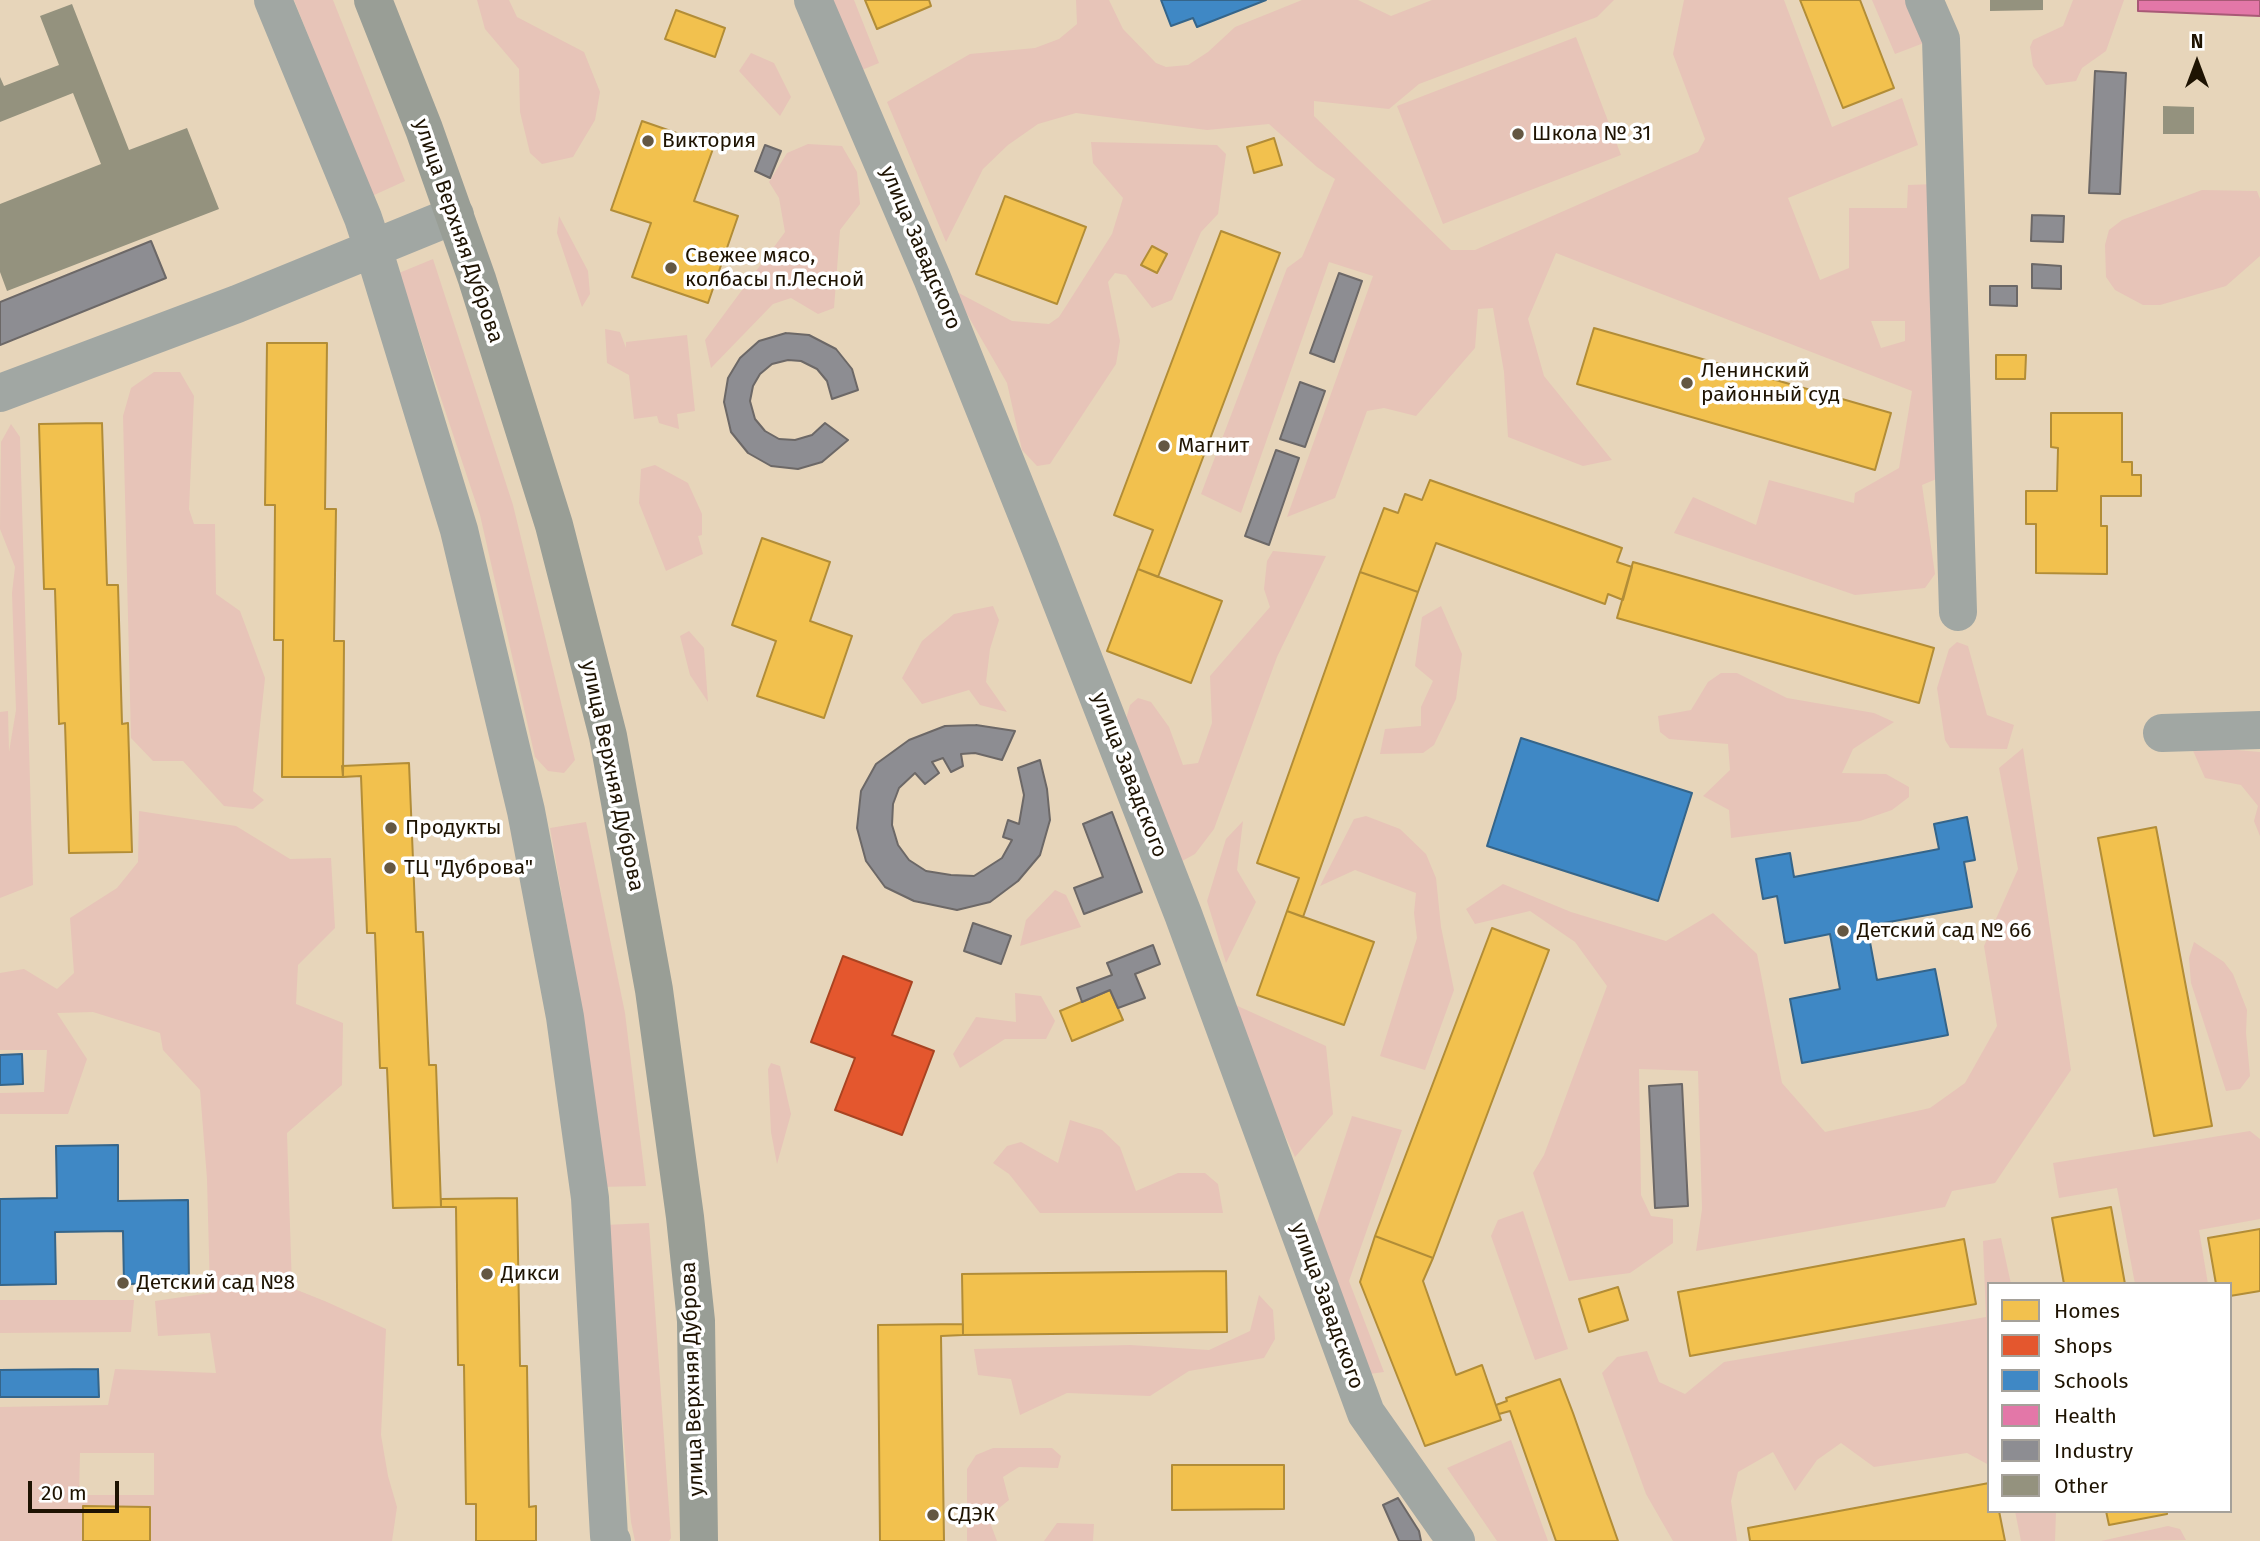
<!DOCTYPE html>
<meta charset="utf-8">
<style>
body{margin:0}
#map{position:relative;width:2260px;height:1541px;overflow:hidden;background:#e7d5ba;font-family:"Fira Sans",sans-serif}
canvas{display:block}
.legend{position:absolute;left:1987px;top:1282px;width:245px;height:231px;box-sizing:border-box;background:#fff;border:2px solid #a5a19a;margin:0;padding:9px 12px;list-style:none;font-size:21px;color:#1e1302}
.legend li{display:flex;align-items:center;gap:14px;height:35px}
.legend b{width:35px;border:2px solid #a5a19a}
.north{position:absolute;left:2162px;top:28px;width:70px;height:70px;-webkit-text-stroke:5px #fff;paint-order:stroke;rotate:0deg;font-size:19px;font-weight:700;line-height:28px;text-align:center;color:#1e1302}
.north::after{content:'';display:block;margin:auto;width:24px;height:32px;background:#1e1302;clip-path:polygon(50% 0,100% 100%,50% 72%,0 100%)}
.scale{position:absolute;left:28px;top:1481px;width:91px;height:32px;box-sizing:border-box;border:4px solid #1e1302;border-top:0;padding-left:9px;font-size:21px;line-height:24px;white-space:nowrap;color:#1e1302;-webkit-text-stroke:5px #fff;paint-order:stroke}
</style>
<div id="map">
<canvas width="2260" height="1541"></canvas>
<ul class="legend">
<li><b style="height:19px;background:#f2c14e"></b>Homes</li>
<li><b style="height:19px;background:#e4572e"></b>Shops</li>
<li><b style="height:19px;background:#3f88c5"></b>Schools</li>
<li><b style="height:19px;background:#e377a8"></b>Health</li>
<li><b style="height:19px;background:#8d8d92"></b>Industry</li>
<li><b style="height:19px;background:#94927e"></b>Other</li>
</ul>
<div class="north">N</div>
<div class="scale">20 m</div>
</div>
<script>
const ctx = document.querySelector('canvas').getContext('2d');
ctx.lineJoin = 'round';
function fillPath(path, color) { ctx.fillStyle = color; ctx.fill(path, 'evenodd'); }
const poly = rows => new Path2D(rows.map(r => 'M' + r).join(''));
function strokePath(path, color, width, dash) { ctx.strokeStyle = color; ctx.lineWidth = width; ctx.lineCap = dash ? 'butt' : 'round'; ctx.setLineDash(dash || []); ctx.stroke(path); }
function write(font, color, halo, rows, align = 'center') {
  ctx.font = font + ' "Fira Sans",sans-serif'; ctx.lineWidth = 7; ctx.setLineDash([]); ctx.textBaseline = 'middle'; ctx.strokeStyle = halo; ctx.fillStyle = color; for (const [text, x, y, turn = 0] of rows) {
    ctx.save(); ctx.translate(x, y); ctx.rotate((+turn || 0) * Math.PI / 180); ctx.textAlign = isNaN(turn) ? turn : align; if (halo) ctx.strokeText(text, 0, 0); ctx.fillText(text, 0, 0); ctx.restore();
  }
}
const green = poly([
 [294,0,333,0,405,181,372,196],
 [477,0,509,0,517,17,584,52,600,92,595,120,573,157,542,164,530,153,520,112,519,69,485,29],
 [821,0,854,0,879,63,852,74],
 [1076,0,1109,0,1123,29,1156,63,1166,67,1188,65,1208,52,1235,27,1302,0,1358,0,1391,16,1432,0,1614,0,1597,17,1419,84,1389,109,1314,101,1314,116,1451,250,1475,250,1698,152,1705,139,1673,54,1684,0,1784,0,1832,127,1902,98,1918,145,1788,198,1820,280,1849,268,1849,208,1907,208,1908,185,1935,184,1946,475,1922,485,1935,574,1925,588,1855,595,1674,533,1693,497,1756,525,1769,480,1854,503,1855,493,1899,468,1912,391,1556,253,1528,319,1544,376,1612,460,1583,466,1508,437,1504,372,1493,308,1478,309,1475,348,1416,416,1384,408,1367,411,1335,498,1287,517,1373,276,1329,262,1241,513,1201,494,1287,268,1302,257,1335,179,1317,167,1269,124,1207,130,1076,113,1038,124,1008,145,983,169,946,242,887,102,970,54,1035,48,1059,39,1077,24],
 [1871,321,1905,321,1905,341,1881,348],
 [1872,0,1912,0,1929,41,1895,54],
 [2073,0,2124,0,2106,51,2082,68,2076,81,2046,85,2033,66,2030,47,2033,40,2063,26],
 [1576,37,1621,155,1443,224,1397,106],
 [751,53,774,63,791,97,780,116,739,71],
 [1091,142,1217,145,1226,154,1218,214,1201,232,1172,300,1152,308,1126,275,1115,273,1108,282,1120,341,1116,364,1050,464,1037,466,1022,450,1007,383,953,290,1012,321,1049,324,1059,317,1112,234,1123,198,1093,163],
 [808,144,842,146,857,172,860,204,840,230,834,308,818,314,791,298,773,304,711,368,705,340,785,232,779,198,769,182,787,153],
 [2202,190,2257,191,2260,199,2260,256,2226,286,2160,305,2143,305,2115,290,2106,277,2105,245,2109,230,2122,220],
 [559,216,588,271,590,294,582,307,557,233],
 [433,259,513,505,575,760,564,773,548,771,535,757,480,515,399,273],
 [605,329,620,332,626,348,626,342,687,335,695,411,677,414,679,429,659,423,657,416,634,419,629,375,607,363],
 [154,372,180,372,194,396,189,509,194,524,215,524,216,594,240,611,265,678,253,791,264,800,253,809,224,806,183,761,153,761,131,738,123,416,131,388],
 [11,424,20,437,33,885,0,898,0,712,8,711,9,752,16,710,12,593,15,567,0,529,1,442],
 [655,465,688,483,702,514,702,535,698,536,703,554,666,571,639,503,641,469],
 [1273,551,1326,556,1277,657,1214,829,1195,854,1171,867,1121,737,1130,705,1138,698,1151,702,1169,727,1183,765,1198,763,1212,723,1210,676,1270,607,1264,589,1267,561],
 [993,606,999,620,990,649,986,682,1007,712,980,705,969,690,922,704,902,678,922,641,954,614],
 [1441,606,1462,654,1456,699,1434,745,1423,753,1380,754,1385,729,1421,726,1421,707,1433,681,1415,666,1422,617],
 [689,631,704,648,708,702,690,675,680,636],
 [1957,642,1968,646,1987,715,2014,725,2007,749,1950,748,1945,740,1937,688,1949,649],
 [1721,673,1737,673,1787,698,1874,713,1894,722,1853,749,1842,773,1886,774,1909,787,1909,797,1892,810,1860,821,1731,838,1729,810,1703,796,1730,770,1728,744,1669,739,1660,732,1658,716,1691,710,1708,682],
 [2191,746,2260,752,2260,836,2254,821,2258,806,2241,785,2205,778],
 [2023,748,2071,1070,1995,1183,1952,1191,1945,1207,1696,1251,1702,1209,1698,1071,1639,1069,1641,1195,1651,1216,1673,1219,1673,1243,1630,1273,1569,1281,1533,1173,1544,1155,1607,986,1575,942,1530,911,1475,924,1466,909,1503,884,1571,912,1666,941,1713,913,1757,954,1782,1083,1825,1132,1930,1108,1965,1083,1997,1026,1984,946,2018,869,1999,768],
 [139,811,236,826,290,859,331,858,335,928,298,965,296,1004,343,1023,342,1085,287,1133,292,1288,327,1302,386,1329,381,1435,388,1476,397,1507,392,1541,150,1541,150,1507,84,1506,83,1541,0,1541,0,1407,108,1405,115,1369,216,1373,210,1333,158,1336,155,1301,210,1293,207,1179,200,1090,163,1050,160,1033,93,1012,57,1013,87,1059,68,1114,0,1114,0,1093,44,1092,47,1050,0,1050,0,973,24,969,57,989,74,973,70,918,117,888,138,862],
 [80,1453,154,1453,154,1495,79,1495],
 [1366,816,1400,829,1426,854,1436,878,1441,927,1454,990,1425,1070,1380,1056,1417,938,1414,913,1416,893,1355,870,1320,886,1354,819],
 [1243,821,1237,870,1256,902,1226,963,1207,901,1226,839],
 [586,822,625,1013,646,1186,599,1187,582,1012,550,828],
 [1055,890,1066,895,1081,927,1020,946,1026,920],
 [2194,942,2224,962,2233,974,2247,1010,2246,1033,2250,1076,2240,1089,2226,1091,2191,983,2189,958],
 [1015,993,1041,996,1055,1021,1046,1039,1005,1039,960,1068,953,1054,976,1017,1016,1022],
 [1231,1003,1326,1046,1333,1114,1295,1157,1254,1069],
 [771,1063,780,1066,791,1114,777,1164,771,1132,768,1069],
 [1352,1116,1402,1130,1349,1281,1384,1372,1362,1375,1312,1237],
 [1070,1120,1102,1130,1120,1147,1136,1191,1178,1173,1205,1173,1218,1184,1223,1213,1040,1213,1009,1174,993,1163,1007,1146,1021,1142,1058,1163],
 [2250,1131,2260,1139,2260,1219,2199,1230,2208,1284,2135,1284,2117,1188,2059,1198,2053,1163],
 [1523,1211,1568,1349,1535,1360,1491,1236,1498,1220],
 [649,1223,671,1538,669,1541,635,1541,631,1522,605,1225],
 [2001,1238,2011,1284,1989,1284,1989,1465,1967,1453,1874,1467,1841,1443,1817,1460,1795,1491,1773,1452,1738,1472,1731,1501,1737,1541,1673,1541,1646,1494,1602,1373,1617,1357,1647,1351,1659,1382,1685,1394,1724,1362,1986,1317,1983,1241],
 [1259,1295,1273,1310,1275,1339,1264,1358,1189,1371,1150,1396,1067,1393,1020,1415,1011,1379,978,1375,974,1349,1130,1345,1209,1350,1250,1331],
 [0,1300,134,1300,131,1332,0,1333],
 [1511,1440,1548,1541,1497,1541,1447,1468],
 [993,1448,1052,1448,1061,1456,1058,1468,1019,1467,1003,1477,1009,1500,988,1517,997,1541,967,1541,967,1469,976,1455],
 [2015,1511,2056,1511,2055,1541,2021,1541],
 [1057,1523,1094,1524,1093,1541,1044,1541],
 [2168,1526,2180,1529,2186,1540,2101,1541]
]);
const homes = poly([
 [865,0,929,0,931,6,877,29,865,0],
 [1800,0,1860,0,1894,88,1843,108,1800,0],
 [676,10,725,28,715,57,665,39,676,10],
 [642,121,714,146,694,201,738,216,708,303,632,277,651,223,611,210,642,121],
 [1274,138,1282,165,1254,173,1247,147,1274,138],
 [1005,196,1086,227,1057,304,976,274,1005,196],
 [1221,231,1280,253,1158,577,1138,569,1153,530,1114,515,1221,231],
 [1152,246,1167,254,1157,273,1141,265,1152,246],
 [1594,328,1891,413,1875,470,1577,384,1594,328],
 [267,343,327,343,325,509,336,509,334,641,344,641,343,777,282,777,283,640,274,640,275,505,265,505,267,343],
 [1996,355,2026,355,2025,379,1996,379,1996,355],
 [2051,413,2122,413,2122,462,2132,462,2132,475,2141,475,2141,496,2101,496,2101,526,2107,526,2107,574,2036,573,2036,524,2026,524,2026,491,2057,491,2058,448,2051,447,2051,413],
 [102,423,107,585,118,585,122,724,128,723,132,852,69,853,65,723,59,724,55,589,44,589,39,424,102,423],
 [1430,480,1622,548,1617,562,1632,567,1623,600,1608,594,1605,604,1436,543,1418,592,1360,572,1384,508,1398,513,1405,494,1422,500,1430,480],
 [762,538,830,562,810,621,852,636,824,718,757,696,776,641,732,625,762,538],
 [1633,562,1934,648,1919,703,1617,618,1633,562],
 [1138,569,1222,601,1191,683,1107,651,1138,569],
 [1360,572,1418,592,1303,917,1287,911,1299,878,1257,863,1360,572],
 [409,763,416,932,423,932,429,1065,436,1065,441,1207,393,1208,387,1068,380,1068,375,933,367,933,361,776,343,777,342,766,409,763],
 [2156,827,2212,1126,2154,1136,2098,838,2156,827],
 [1287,911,1374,942,1344,1025,1257,995,1287,911],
 [1492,928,1549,950,1433,1258,1375,1236,1492,928],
 [1110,990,1123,1020,1072,1041,1060,1011,1110,990],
 [517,1198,520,1366,527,1366,529,1507,536,1506,536,1541,476,1541,476,1504,466,1504,464,1365,458,1365,456,1207,441,1207,441,1199,517,1198],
 [2111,1207,2125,1284,2064,1284,2052,1218,2111,1207],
 [2260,1229,2260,1291,2230,1296,2230,1284,2216,1284,2208,1238,2260,1229],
 [1375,1236,1433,1258,1423,1281,1456,1375,1482,1365,1501,1420,1425,1446,1360,1282,1375,1236],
 [1964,1239,1976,1304,1690,1356,1678,1292,1964,1239],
 [1226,1271,1227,1332,963,1335,962,1274,1226,1271],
 [1618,1287,1628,1320,1589,1332,1579,1299,1618,1287],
 [963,1324,963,1335,941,1336,944,1541,880,1541,878,1325,963,1324],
 [1560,1379,1573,1413,1618,1541,1556,1541,1510,1411,1499,1414,1496,1405,1507,1401,1506,1398,1560,1379],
 [1172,1465,1284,1465,1284,1509,1172,1510,1172,1465],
 [1989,1483,1989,1511,1999,1511,2005,1541,1750,1541,1748,1528,1989,1483],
 [83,1506,150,1507,150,1541,83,1541,83,1506],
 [2106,1511,2167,1511,2167,1514,2109,1525,2106,1511]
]);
const shops = poly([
 [843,956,912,982,892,1035,934,1051,902,1135,835,1110,855,1058,811,1042,843,956]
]);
const schools = poly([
 [1161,0,1266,0,1197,27,1193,18,1171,26,1161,0],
 [1521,738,1692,793,1658,901,1487,846,1521,738],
 [1967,817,1975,860,1964,862,1972,907,1867,926,1877,980,1935,969,1948,1035,1802,1063,1790,999,1840,989,1830,934,1785,943,1777,896,1763,899,1756,859,1790,853,1794,877,1939,849,1934,824,1967,817],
 [22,1054,23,1084,0,1085,0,1055,22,1054],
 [118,1145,118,1201,188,1200,189,1283,124,1284,123,1231,55,1232,56,1284,0,1285,0,1199,57,1198,56,1146,118,1145],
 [98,1369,99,1397,0,1397,0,1370,98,1369]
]);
const health = poly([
 [2138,0,2260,0,2260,16,2138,11,2138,0]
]);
const industry = poly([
 [2095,71,2126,73,2120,194,2089,193,2095,71],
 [765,145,781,151,770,178,755,171,765,145],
 [2032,215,2064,216,2063,242,2031,241,2032,215],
 [151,241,166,278,0,345,0,302,151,241],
 [2032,264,2061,266,2061,289,2032,288,2032,264],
 [1339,273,1362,281,1334,362,1310,353,1339,273],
 [1990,286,2017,286,2017,306,1990,305,1990,286],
 [786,333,809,335,836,349,852,369,858,390,832,399,827,381,817,369,801,361,788,360,772,364,760,374,753,386,750,401,755,419,765,431,779,439,795,440,812,435,825,423,848,440,822,462,798,469,771,466,748,453,731,432,724,402,728,378,740,358,759,341,786,333],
 [1300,382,1325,391,1305,447,1280,439,1300,382],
 [1276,450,1299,458,1269,545,1245,536,1276,450],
 [976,725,1015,731,1002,760,975,753,961,754,963,766,951,772,943,758,932,762,939,773,925,784,915,773,899,788,893,804,892,825,898,845,909,860,926,871,951,875,974,876,1002,858,1012,840,1003,837,1008,820,1019,824,1024,795,1018,768,1040,760,1047,789,1050,820,1040,855,1018,881,990,902,957,910,914,901,885,887,866,861,857,828,861,791,876,764,909,740,945,726,976,725],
 [1112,812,1142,892,1084,914,1074,888,1103,877,1083,824,1112,812],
 [973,923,1011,936,1001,964,964,951,973,923],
 [1153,945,1160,964,1135,974,1145,998,1118,1008,1110,990,1082,1002,1077,988,1112,975,1107,963,1153,945],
 [1682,1084,1688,1206,1655,1208,1649,1086,1682,1084],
 [1398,1498,1419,1531,1421,1541,1399,1541,1383,1505,1398,1498]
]);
const building = poly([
 [1990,0,2043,0,2043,10,1990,11],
 [72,4,129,150,187,128,219,209,7,291,0,272,0,204,101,164,73,93,0,122,0,77,4,86,59,65,40,16],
 [2163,106,2194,107,2194,134,2163,134]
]);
const minor = poly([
 [273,0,363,218,373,248,459,530,526,811,565,1017,590,1198,609,1536,612,1541],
 [813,0,932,278,1041,550,1183,914,1366,1413,1456,1541],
 [1924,0,1941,39,1958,612],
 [0,393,237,304,455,215],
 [2162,733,2260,730]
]);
const major = poly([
 [373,0,424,129,477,279,554,525,608,736,654,990,685,1217,696,1321,699,1541]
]);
const markers = [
 [1518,134,7,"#645742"],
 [648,141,7,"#645742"],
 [671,268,7,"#645742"],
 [1687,383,7,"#645742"],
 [1164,446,7,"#645742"],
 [391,828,7,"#645742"],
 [390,868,7,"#645742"],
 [1843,931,7,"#645742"],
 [487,1274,7,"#645742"],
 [123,1283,7,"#645742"],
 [933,1515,7,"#645742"]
];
const poiNames = [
 ["Школа № 31",1532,134],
 ["Виктория",662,141],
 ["Свежее мясо,",685,256],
 ["колбасы п.Лесной",685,280],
 ["Ленинский",1701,371],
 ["районный суд",1701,395],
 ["Магнит",1178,446],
 ["Продукты",405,828],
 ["ТЦ \"Дуброва\"",404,868],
 ["Детский сад № 66",1857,931],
 ["Дикси",501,1274],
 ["Детский сад №8",137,1283],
 ["СДЭК",947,1515]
];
const streetNames = [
 ["улица Верхняя Дуброва",458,231,71],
 ["улица Завадского",920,248,67],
 ["улица Завадского",1129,775,69],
 ["улица Верхняя Дуброва",612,776,78],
 ["улица Завадского",1327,1306,70],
 ["улица Верхняя Дуброва",693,1379,-92]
];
fillPath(green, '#e7c4b8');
fillPath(homes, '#f2c14e');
strokePath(homes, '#b28d37', 2);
fillPath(shops, '#e4572e');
strokePath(shops, '#a94321', 2);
fillPath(schools, '#3f88c5');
strokePath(schools, '#35658a', 2);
fillPath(health, '#e377a8');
strokePath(health, '#a85976', 2);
fillPath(industry, '#8d8d92');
strokePath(industry, '#6c6867', 2);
fillPath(building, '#94927e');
strokePath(minor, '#a1a7a3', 38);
strokePath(major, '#999e96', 38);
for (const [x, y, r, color] of markers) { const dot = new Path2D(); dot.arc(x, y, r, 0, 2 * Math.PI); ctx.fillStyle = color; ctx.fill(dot); strokePath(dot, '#fff', 2.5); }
write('21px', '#1e1302', '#fff', poiNames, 'left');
write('21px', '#1e1302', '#fff', streetNames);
</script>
